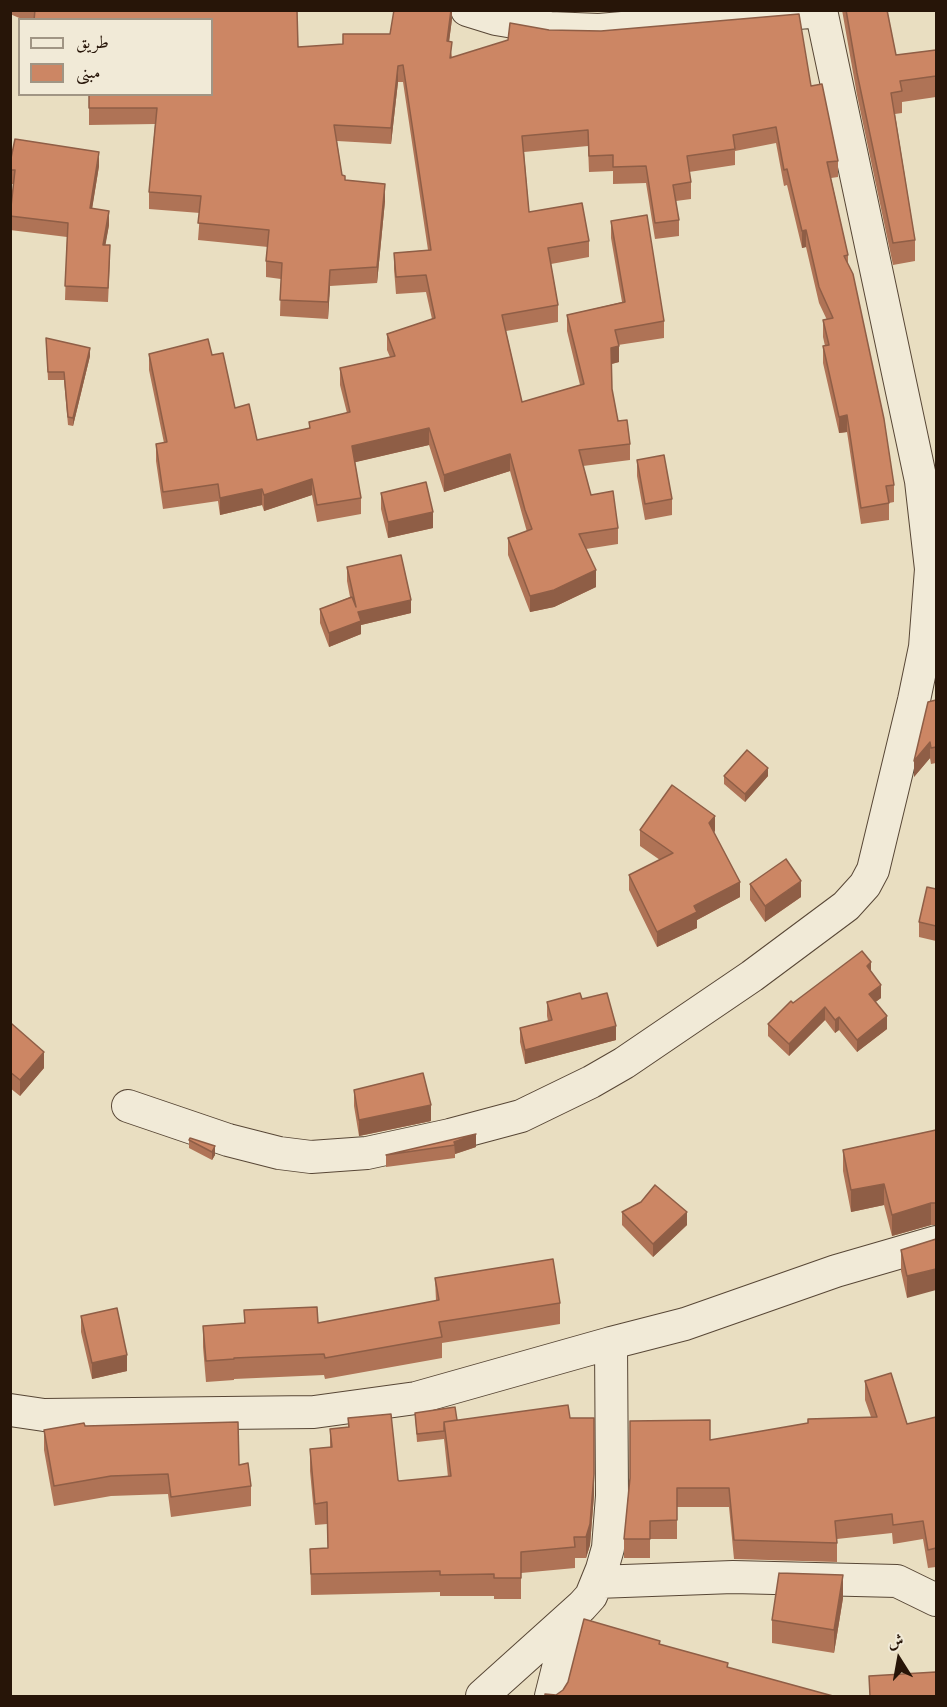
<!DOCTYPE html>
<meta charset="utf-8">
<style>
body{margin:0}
#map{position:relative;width:947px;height:1707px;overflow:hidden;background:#e9dec1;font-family:"IM FELL Double Pica",Amiri,serif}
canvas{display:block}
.frame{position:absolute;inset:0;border:12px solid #271508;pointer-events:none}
.legend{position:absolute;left:18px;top:18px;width:195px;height:78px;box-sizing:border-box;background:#f1ead7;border:2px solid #a09584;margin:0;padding:8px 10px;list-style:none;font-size:18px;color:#271508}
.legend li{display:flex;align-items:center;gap:12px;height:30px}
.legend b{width:30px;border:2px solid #a09584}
.north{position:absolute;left:869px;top:1629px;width:60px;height:60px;-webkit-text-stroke:4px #f1ead7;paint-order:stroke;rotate:349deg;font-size:16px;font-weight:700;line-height:24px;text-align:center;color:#271508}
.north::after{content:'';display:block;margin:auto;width:21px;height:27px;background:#271508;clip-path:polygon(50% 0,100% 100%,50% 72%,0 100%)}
</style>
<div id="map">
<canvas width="947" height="1707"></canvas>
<div class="frame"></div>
<ul class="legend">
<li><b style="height:8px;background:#f1ead7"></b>طريق</li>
<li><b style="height:16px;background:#cc8664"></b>مبنى</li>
</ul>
<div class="north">ش</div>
</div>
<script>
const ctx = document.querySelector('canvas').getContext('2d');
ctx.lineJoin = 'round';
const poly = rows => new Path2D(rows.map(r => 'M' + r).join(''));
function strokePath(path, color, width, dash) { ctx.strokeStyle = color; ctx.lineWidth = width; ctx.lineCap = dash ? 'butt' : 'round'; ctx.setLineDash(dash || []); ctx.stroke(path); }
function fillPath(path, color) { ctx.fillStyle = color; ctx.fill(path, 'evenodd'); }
const minor = poly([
 [467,10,496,19,550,28,599,30,821,11],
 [128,1106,228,1140,279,1153,311,1157,367,1153,450,1135,521,1116,591,1082,624,1063,752,976,846,906,865,885,873,870,914,700,925,647,931,569,921,481,821,10],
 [10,1410,44,1415,314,1412,416,1398,611,1343,685,1324,836,1271,936,1242],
 [597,1582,733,1577,897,1581,936,1600],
 [482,1696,582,1606,591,1596,602,1569,608,1548,612,1496,611,1343],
 [551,1696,571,1616]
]);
const wall = poly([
 [10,10,297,10,298,47,343,44,390,34,452,10,452,19,449,41,452,57,811,86,838,161,838,177,831,178,848,255,848,265,894,485,894,502,889,503,889,520,861,524,847,432,839,433,823,363,823,346,825,346,823,337,823,320,827,320,819,303,806,247,802,248,787,185,784,186,776,143,735,151,735,165,689,172,691,182,691,199,676,201,679,220,679,236,655,239,646,183,613,184,613,171,589,172,588,146,524,152,529,212,589,241,589,257,551,264,558,305,558,322,506,331,522,402,580,385,567,331,567,315,622,302,611,238,611,221,664,321,664,338,618,345,619,362,612,364,612,389,618,421,630,444,630,460,583,466,591,495,618,528,618,544,586,549,596,587,554,607,530,612,508,555,508,538,527,532,510,471,444,492,429,445,355,462,361,498,361,514,317,522,312,495,264,511,262,505,220,515,218,501,163,509,156,461,156,444,164,443,149,370,149,354,212,355,235,408,257,440,309,428,309,422,347,413,340,385,340,368,390,357,387,350,387,334,432,319,426,292,396,294,394,269,394,253,428,250,403,82,398,82,391,144,337,141,342,175,345,180,385,201,377,283,330,286,328,319,280,316,281,279,266,277,266,261,268,247,198,240,200,213,149,209,149,192,155,124,89,125,89,94,212,20,24,20,10,14],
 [563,10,616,10,599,12],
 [842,10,887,10,896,55,936,50,936,97,902,102,902,113,895,114,915,240,915,261,893,265,857,95],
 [10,163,99,166,92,208,109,225,105,245,110,259,108,302,65,300,67,237,10,230,10,209,14,184,10,184],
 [46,338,90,356,73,426,68,425,64,380,48,380],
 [637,460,672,499,672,515,645,520,637,476],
 [381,493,433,528,388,538,381,509],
 [347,567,411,613,361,625,361,634,329,647,320,623,320,609,350,597,347,581],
 [936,700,936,763,931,764,930,758,914,777],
 [724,776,768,776,745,802,724,784],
 [640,830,715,831,714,832,740,897,697,920,697,928,657,947,629,890,629,875,660,860,640,846],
 [750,884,801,897,765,922,750,900],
 [936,889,936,941,919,937,919,922],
 [871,973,881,998,875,1002,887,1029,857,1052,839,1030,835,1033,825,1020,789,1056,768,1036,768,1024],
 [582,999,616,1040,525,1064,520,1042,520,1028,548,1021,547,1016,547,1002],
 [10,1026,44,1068,20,1096,10,1088],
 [354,1090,431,1121,359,1136,354,1106],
 [936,1130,936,1225,931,1225,892,1236,884,1205,851,1212,843,1171,843,1150],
 [476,1134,476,1147,455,1154,455,1158,386,1167,386,1155],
 [189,1140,215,1146,215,1155,212,1160,189,1148],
 [641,1202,687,1225,653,1257,622,1225,622,1212],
 [936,1239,907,1298,901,1271,901,1250],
 [435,1278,560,1303,560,1324,442,1343,442,1358,325,1379,324,1375,234,1379,234,1380,206,1382,203,1347,203,1326,244,1323,244,1310,318,1323,436,1301],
 [81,1316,127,1371,92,1379,81,1332],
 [865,1381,907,1424,936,1417,936,1567,928,1568,923,1539,893,1544,892,1533,837,1539,837,1562,734,1559,729,1507,677,1507,677,1539,650,1539,650,1558,624,1558,624,1539,710,1440,871,1417,865,1400],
 [415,1413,457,1420,570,1418,594,1495,590,1545,586,1558,575,1558,575,1568,521,1573,521,1599,494,1599,494,1596,440,1596,440,1592,311,1595,310,1549,328,1548,327,1524,315,1525,310,1471,310,1449,330,1447,330,1429,348,1427,348,1418,399,1481,448,1477,444,1439,417,1442],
 [85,1426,239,1465,251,1486,251,1506,171,1517,168,1494,111,1496,54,1506,44,1450,44,1430],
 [843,1598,834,1653,772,1643,772,1620]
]);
const shadedWall = poly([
 [451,10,452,10,452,19,447,58,447,41],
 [398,66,398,82,391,144,391,128],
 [99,152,99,166,90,222,90,208],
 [385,184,385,201,377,283,377,267],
 [109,211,109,225,103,259,103,245],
 [806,230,806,247,802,248,802,231],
 [330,270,330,286,328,319,328,302],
 [619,346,619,362,611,364,611,348],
 [90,348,90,356,73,426,73,418],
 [847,415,847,432,839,433,839,417],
 [429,428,429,445,352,463,352,446],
 [510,454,510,471,444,492,444,475],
 [312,479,312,495,264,511,264,495],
 [262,489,262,505,220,515,220,498],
 [433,512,433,528,388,538,388,522],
 [596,570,596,587,554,607,530,612,530,596],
 [411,600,411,613,361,625,361,634,329,647,329,633,358,612],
 [930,742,930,758,914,777,914,761],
 [768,768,768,776,745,802,745,794],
 [715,816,715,831,709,838,709,823],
 [801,881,801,897,765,922,765,906],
 [740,882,740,897,697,920,697,928,657,947,657,932,694,906],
 [871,962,871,974,867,966],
 [881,985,881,998,869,1007,869,994],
 [825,1007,825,1020,789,1056,789,1044],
 [887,1016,887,1029,857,1052,857,1040],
 [839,1017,839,1030,835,1033,835,1020],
 [616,1026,616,1040,525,1064,525,1050],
 [44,1052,44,1068,20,1096,20,1080],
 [431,1105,431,1121,359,1136,359,1120],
 [476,1134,476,1147,455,1154,454,1142],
 [215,1146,215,1155,212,1160,212,1152],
 [884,1184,884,1205,851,1212,851,1190],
 [931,1203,931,1225,892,1236,892,1215],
 [687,1212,687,1225,653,1257,653,1244],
 [936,1269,936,1290,907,1298,907,1276],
 [127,1355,127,1371,92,1379,92,1363],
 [594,1474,594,1495,590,1545,586,1558,586,1537],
 [843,1575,843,1598,834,1653,834,1630]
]);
const building = poly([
 [35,10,297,10,298,47,343,44,343,34,390,34,394,10,451,10,447,41,452,42,450,58,508,40,510,23,549,30,601,31,799,14,811,86,822,84,838,161,827,162,848,255,844,256,853,274,884,419,894,485,886,486,889,503,861,508,847,415,839,417,823,346,829,345,823,320,833,318,819,287,806,230,802,231,787,169,784,170,776,127,733,135,735,149,687,156,691,182,673,185,679,220,655,223,646,166,613,167,613,155,589,156,588,130,522,136,529,212,582,203,589,241,548,248,558,305,502,315,522,402,584,384,567,315,625,302,611,221,647,215,664,321,615,330,619,346,611,348,612,389,618,421,627,420,630,444,579,450,591,495,613,491,618,528,579,534,596,570,554,590,530,596,508,538,532,529,525,510,510,454,444,475,429,428,352,446,361,498,317,505,312,479,264,495,262,489,220,498,218,484,163,492,156,444,167,442,149,354,208,339,212,355,223,353,235,408,249,404,257,440,310,428,309,422,350,412,340,368,395,356,387,334,435,318,426,275,396,277,394,253,431,250,403,65,398,66,391,128,334,125,342,175,345,176,345,180,385,184,377,267,330,270,328,302,280,300,282,263,266,261,269,230,198,223,201,196,149,192,157,108,89,108,89,94,212,94,212,20,34,20,35,10],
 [846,10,887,10,896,55,936,50,936,76,900,81,902,91,891,93,915,240,893,243,857,73,846,10],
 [15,139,99,152,90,208,109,211,103,245,110,245,108,288,65,286,68,223,10,216,15,170,10,170,10,163,15,139],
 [46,338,90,348,73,418,68,417,64,372,48,372,46,338],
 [664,455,672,499,645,504,637,460,664,455],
 [426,482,433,512,388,522,381,493,426,482],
 [401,555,411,600,358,612,361,621,329,633,320,609,352,597,356,607,347,567,401,555],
 [936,700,936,747,931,748,930,742,914,761,928,702,936,700],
 [747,750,768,768,745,794,724,776,747,750],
 [672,785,715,816,709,823,740,882,694,906,697,912,657,932,629,875,673,853,640,830,672,785],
 [786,859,801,881,765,906,750,884,786,859],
 [927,887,936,889,936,926,919,922,927,887],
 [862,951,871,962,867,966,881,985,869,994,887,1016,857,1040,839,1017,835,1020,825,1007,789,1044,768,1024,791,1001,793,1003,862,951],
 [580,993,582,999,607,993,616,1026,525,1050,520,1028,552,1020,547,1002,580,993],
 [12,1024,44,1052,20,1080,10,1072,10,1026,12,1024],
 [423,1073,431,1105,359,1120,354,1090,423,1073],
 [936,1130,936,1203,931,1203,892,1215,884,1184,851,1190,843,1150,936,1130],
 [476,1134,454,1142,455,1145,386,1155,476,1134],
 [190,1138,215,1146,212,1152,189,1140,190,1138],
 [655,1185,687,1212,653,1244,622,1212,641,1202,655,1185],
 [936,1239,936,1269,907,1276,901,1250,936,1239],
 [553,1259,560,1303,439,1322,442,1337,325,1358,324,1354,234,1358,234,1359,206,1361,203,1326,245,1323,244,1310,317,1307,318,1323,439,1300,435,1278,553,1259],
 [117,1308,127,1355,92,1363,81,1316,117,1308],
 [891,1373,907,1424,936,1417,936,1548,928,1550,923,1521,893,1525,892,1514,835,1521,837,1543,734,1540,729,1488,677,1488,677,1520,650,1521,650,1539,624,1539,630,1478,630,1421,710,1420,710,1440,808,1423,808,1419,877,1417,865,1381,891,1373],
 [568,1405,570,1418,594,1418,594,1474,590,1524,586,1537,574,1537,575,1547,521,1552,521,1578,494,1578,494,1574,440,1575,440,1571,311,1574,310,1549,328,1548,327,1502,315,1504,310,1449,332,1447,330,1429,349,1427,348,1418,391,1414,398,1480,399,1481,451,1476,444,1422,568,1405],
 [455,1407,457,1420,444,1422,444,1431,417,1434,415,1413,455,1407],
 [238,1422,239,1465,248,1463,251,1486,171,1497,168,1474,111,1476,54,1486,44,1430,84,1423,85,1426,238,1422],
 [779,1573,843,1575,834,1630,772,1620,779,1573],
 [584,1619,660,1641,659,1644,728,1663,727,1667,833,1696,545,1696,545,1694,556,1695,563,1690,568,1682,584,1619],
 [936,1672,936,1696,870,1696,869,1676,936,1672]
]);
strokePath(minor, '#584736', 34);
strokePath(minor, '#f1ead7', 32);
fillPath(wall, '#af7356');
fillPath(shadedWall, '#8f5e46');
fillPath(building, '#cc8664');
strokePath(building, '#8f5e46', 1.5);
</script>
